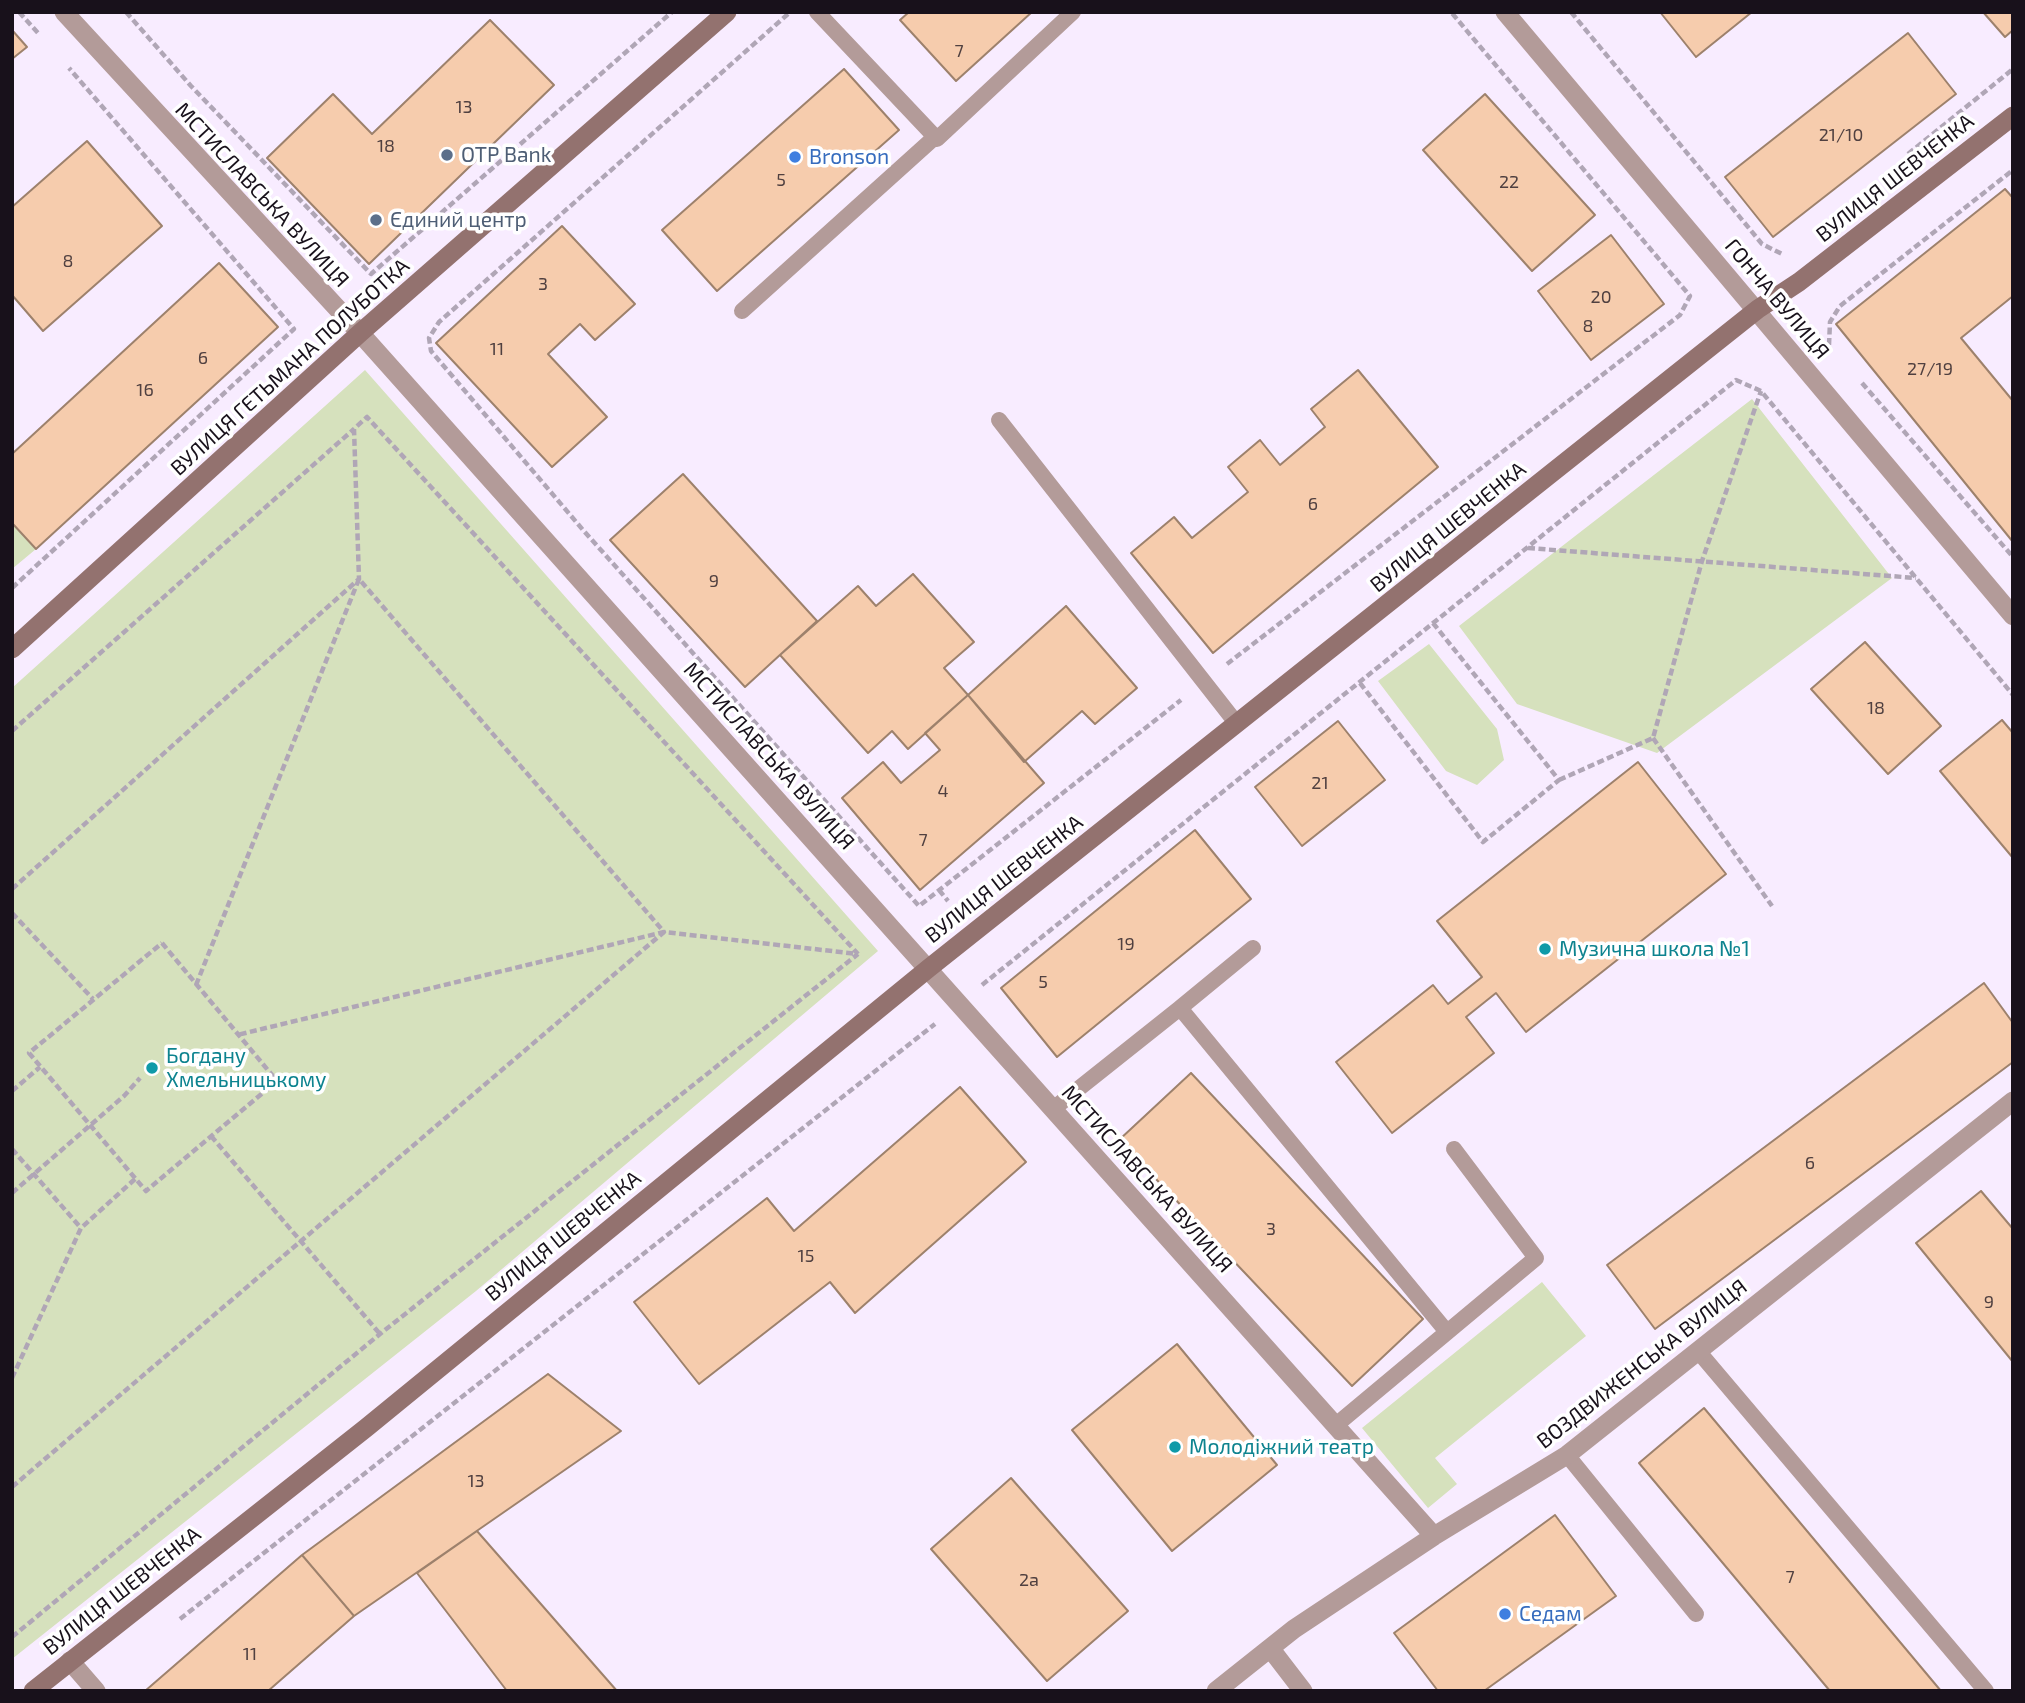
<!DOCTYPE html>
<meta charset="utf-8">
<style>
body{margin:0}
#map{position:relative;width:2025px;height:1703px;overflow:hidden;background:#f8ecff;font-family:"Exo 2",sans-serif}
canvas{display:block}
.frame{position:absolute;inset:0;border:14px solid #18111b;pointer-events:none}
</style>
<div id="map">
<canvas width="2025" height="1703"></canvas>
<div class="frame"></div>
</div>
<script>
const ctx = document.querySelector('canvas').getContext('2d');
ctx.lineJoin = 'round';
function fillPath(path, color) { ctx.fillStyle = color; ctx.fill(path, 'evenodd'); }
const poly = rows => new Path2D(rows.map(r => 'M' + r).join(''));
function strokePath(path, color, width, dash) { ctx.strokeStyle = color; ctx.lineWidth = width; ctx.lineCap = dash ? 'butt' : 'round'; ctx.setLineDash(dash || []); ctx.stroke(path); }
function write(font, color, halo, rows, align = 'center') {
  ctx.font = font + ' "Exo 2",sans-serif'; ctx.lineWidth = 7; ctx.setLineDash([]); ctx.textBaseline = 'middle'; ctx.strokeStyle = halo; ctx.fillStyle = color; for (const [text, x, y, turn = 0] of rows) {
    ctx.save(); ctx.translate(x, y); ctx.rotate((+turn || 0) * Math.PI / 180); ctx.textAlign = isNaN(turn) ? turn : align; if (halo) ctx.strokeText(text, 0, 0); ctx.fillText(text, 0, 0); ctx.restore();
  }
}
const green = poly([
 [365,370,878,951,476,1291,12,1659,12,688],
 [1752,399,1892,578,1657,753,1517,704,1459,626],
 [12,523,36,549,12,569],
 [1429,644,1497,729,1504,760,1477,785,1446,771,1378,681],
 [1542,1282,1586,1336,1435,1458,1457,1484,1428,1508,1362,1428]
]);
const building = poly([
 [909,12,1032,12,956,81,900,20,909,12],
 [1660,12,1752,12,1696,57,1660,12],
 [1983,12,2013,12,2013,30,2005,37,1983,12],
 [490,20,554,85,369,264,267,158,333,94,372,134,490,20],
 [12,30,27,47,12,59,12,30],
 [1908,33,1956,94,1773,237,1725,177,1908,33],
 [844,69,899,130,717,291,662,230,844,69],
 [1485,94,1595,215,1532,271,1423,150,1485,94],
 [87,141,162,226,43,331,12,295,12,207,87,141],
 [2005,189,2013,198,2013,296,1961,338,2013,401,2013,542,1836,324,2005,189],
 [562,226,635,304,595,340,580,324,548,354,607,417,552,467,436,343,562,226],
 [1611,235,1664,304,1591,360,1538,291,1611,235],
 [219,263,278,327,36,549,12,523,12,454,219,263],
 [1358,370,1438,467,1213,653,1131,553,1174,517,1192,538,1248,492,1228,467,1260,440,1280,465,1325,427,1311,409,1358,370],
 [683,474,817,621,745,687,610,540,683,474],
 [913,574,974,642,944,668,968,695,908,749,892,731,868,753,780,655,858,586,876,606,913,574],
 [1066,606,1137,688,1095,724,1082,711,1024,762,968,695,1066,606],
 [1865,642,1941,726,1888,774,1811,689,1865,642],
 [968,695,1044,783,920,890,842,798,883,762,901,783,940,750,925,733,968,695],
 [2002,720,2013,733,2013,858,1940,771,2002,720],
 [1338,721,1385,780,1302,846,1255,787,1338,721],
 [1638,762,1726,874,1526,1032,1496,993,1466,1017,1494,1053,1392,1133,1336,1062,1433,985,1448,1004,1482,977,1437,921,1638,762],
 [1195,830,1251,899,1057,1057,1001,988,1195,830],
 [1984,983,2013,1023,2013,1062,1655,1329,1607,1265,1984,983],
 [1191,1073,1423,1319,1352,1386,1119,1140,1191,1073],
 [960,1087,1026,1162,855,1313,830,1282,699,1384,634,1302,767,1198,794,1231,960,1087],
 [1981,1191,2013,1229,2013,1362,1916,1243,1981,1191],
 [1177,1344,1277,1465,1172,1551,1072,1430,1177,1344],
 [548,1374,621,1431,354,1616,302,1555,548,1374],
 [1704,1408,1941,1691,1830,1691,1639,1463,1704,1408],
 [1011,1478,1128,1611,1047,1681,931,1549,1011,1478],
 [1555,1515,1616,1596,1484,1691,1438,1691,1394,1633,1555,1515],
 [477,1531,617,1691,507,1691,417,1573,477,1531],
 [302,1555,354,1616,268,1691,145,1691,302,1555]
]);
const path = poly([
 [19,12,38,33],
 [126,12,191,86,371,274,672,12],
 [1571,12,1762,244,1784,255],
 [788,14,439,322,429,338,431,351,583,530,919,906,1181,700],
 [1908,154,2013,69],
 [1829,345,1830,322,1840,306,2013,170],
 [1862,383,2013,557],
 [1528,548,1916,578],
 [12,588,294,329,69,68],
 [1227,664,1680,315,1690,296,1451,12],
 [1360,683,1483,842,1559,780,1433,623],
 [12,731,354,429],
 [1653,738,1772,906],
 [1559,780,1653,738,1702,561,1761,391],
 [12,889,359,579,354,429,367,417,858,954],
 [939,890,948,901],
 [12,913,93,999],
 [162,943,277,1081,146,1191,29,1053,162,943],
 [196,985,359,579,664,932,237,1035],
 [982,985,1736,380,1761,391,2013,695],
 [12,1091,40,1067],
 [211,1136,380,1334],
 [12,1149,81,1228],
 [12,1193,124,1096,140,1078],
 [12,1378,81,1228,135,1179],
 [12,1487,664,932,858,954],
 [180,1619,935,1024],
 [12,1637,380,1334,858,954]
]);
const service = poly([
 [817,12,937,139,1073,12],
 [742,311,935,137],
 [999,420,1237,724],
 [1180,1008,1253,948],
 [1053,1109,1180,1008,1447,1332],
 [1698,1351,1986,1691],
 [1336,1425,1536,1258,1454,1149],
 [1567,1455,1696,1614]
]);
const pedestrian = poly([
 [70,1661,96,1691]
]);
const minor = poly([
 [64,12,360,333,1434,1536],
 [1270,1648,1303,1691],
 [1216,1691,1294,1629,1434,1536,1567,1455,2013,1101]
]);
const tertiary = poly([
 [1505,12,2013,616]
]);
const secondary = poly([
 [12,649,360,333,727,12],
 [33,1691,366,1428,929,968,1758,309,1799,282,2013,116]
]);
const markers = [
 [447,155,7,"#5c6f8a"],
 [795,157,7,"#3f7fe0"],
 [376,220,7,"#5c6f8a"],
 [1545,949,7,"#0f9aa8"],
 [152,1068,7,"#0f9aa8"],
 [1175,1447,7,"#0f9aa8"],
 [1505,1614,7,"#3f7fe0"]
];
const numberNames = [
 ["7",959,51],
 ["13",464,107],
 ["21/10",1841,135],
 ["18",386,146],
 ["5",781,180],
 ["22",1509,182],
 ["8",68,261],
 ["3",543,284],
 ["20",1601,297],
 ["8",1588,326],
 ["11",497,349],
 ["6",203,358],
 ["27/19",1930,369],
 ["16",145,390],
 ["6",1313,504],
 ["9",714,581],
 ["18",1876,708],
 ["21",1320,783],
 ["4",943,791],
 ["7",923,840],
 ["19",1126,944],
 ["5",1043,982],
 ["6",1810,1163],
 ["3",1271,1229],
 ["15",806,1256],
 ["9",1989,1302],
 ["13",476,1481],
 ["7",1790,1577],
 ["2а",1029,1580],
 ["11",250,1654]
];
const serviceNames = [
 ["OTP Bank",461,155],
 ["Єдиний центр",390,220]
];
const shopNames = [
 ["Bronson",809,157],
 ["Седам",1519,1614]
];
const streetNames = [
 ["ВУЛИЦЯ ШЕВЧЕНКА",1895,178,-38],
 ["МСТИСЛАВСЬКА ВУЛИЦЯ",262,195,47],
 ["ГОНЧА ВУЛИЦЯ",1777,299,50],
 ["ВУЛИЦЯ ГЕТЬМАНА ПОЛУБОТКА",290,367,-42],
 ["ВУЛИЦЯ ШЕВЧЕНКА",1448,527,-39],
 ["МСТИСЛАВСЬКА ВУЛИЦЯ",769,756,48],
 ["ВУЛИЦЯ ШЕВЧЕНКА",1004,879,-38],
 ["МСТИСЛАВСЬКА ВУЛИЦЯ",1147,1179,48],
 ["ВУЛИЦЯ ШЕВЧЕНКА",563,1236,-39],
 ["ВОЗДВИЖЕНСЬКА ВУЛИЦЯ",1642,1364,-38],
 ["ВУЛИЦЯ ШЕВЧЕНКА",122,1591,-38]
];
const cultureNames = [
 ["Музична школа №1",1559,949],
 ["Богдану",166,1056],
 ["Хмельницькому",166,1080],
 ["Молодіжний театр",1189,1447]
];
fillPath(green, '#d6e1bd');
fillPath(building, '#f6ccad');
strokePath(building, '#9d816c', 2);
strokePath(path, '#b0a6b6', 4.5, [7, 3.5]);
strokePath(service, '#b39b99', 16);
strokePath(pedestrian, '#b39b99', 19);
strokePath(minor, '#b39b99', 19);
strokePath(tertiary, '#b39b99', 19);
strokePath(secondary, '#93726f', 19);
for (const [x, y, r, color] of markers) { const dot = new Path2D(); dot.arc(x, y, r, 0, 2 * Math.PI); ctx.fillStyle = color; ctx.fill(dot); strokePath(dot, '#fff', 2.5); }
write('18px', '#504040', null, numberNames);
write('21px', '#4e5e75', '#fff', serviceNames, 'left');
write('21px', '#366cbe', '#fff', shopNames, 'left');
write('21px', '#18111b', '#fff', streetNames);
write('21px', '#0d838f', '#fff', cultureNames, 'left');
</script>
